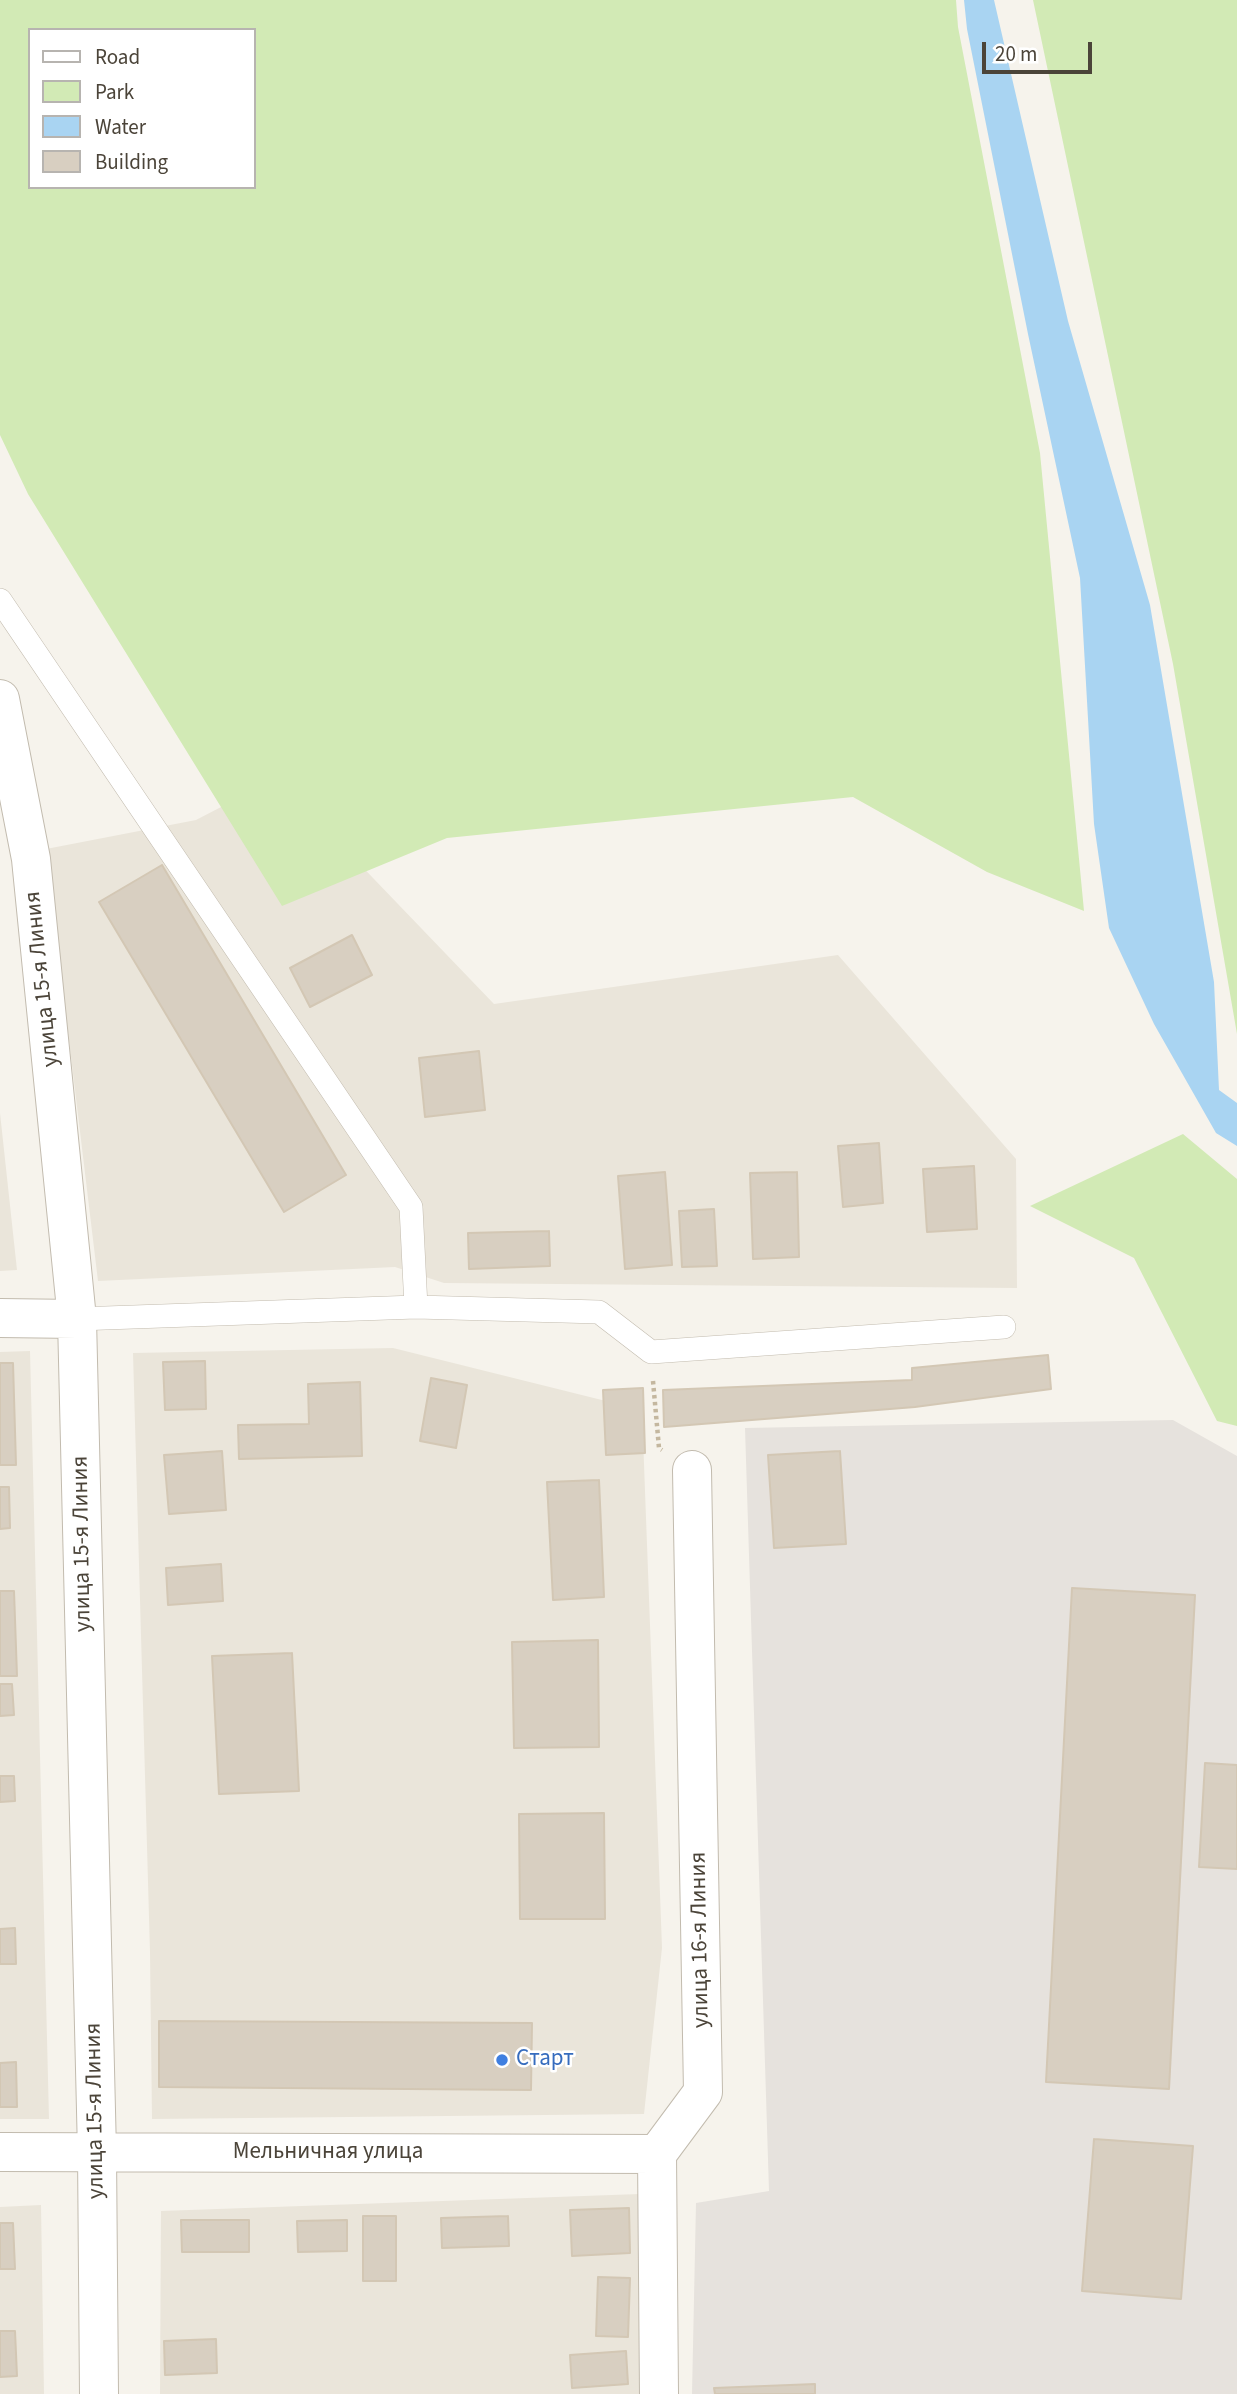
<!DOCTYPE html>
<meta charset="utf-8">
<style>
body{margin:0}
#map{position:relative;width:1237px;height:2394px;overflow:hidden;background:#f6f3ec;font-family:"Source Sans 3",sans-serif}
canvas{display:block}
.legend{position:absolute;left:28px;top:28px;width:228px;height:161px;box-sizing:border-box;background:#fff;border:2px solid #b7b4b0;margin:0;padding:9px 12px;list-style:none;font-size:21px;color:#4b4439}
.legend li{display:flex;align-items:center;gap:14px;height:35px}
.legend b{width:35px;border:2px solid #b7b4b0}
.scale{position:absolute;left:982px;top:42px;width:110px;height:32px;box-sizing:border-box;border:4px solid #4b4439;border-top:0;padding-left:9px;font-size:21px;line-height:24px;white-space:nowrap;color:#4b4439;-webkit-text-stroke:5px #fff;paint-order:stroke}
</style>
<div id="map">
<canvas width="1237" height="2394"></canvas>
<ul class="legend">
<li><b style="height:9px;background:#fff"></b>Road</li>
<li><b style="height:19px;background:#d2eab5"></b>Park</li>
<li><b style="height:19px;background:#a9d4f2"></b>Water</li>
<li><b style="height:19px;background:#d8cfc1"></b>Building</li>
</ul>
<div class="scale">20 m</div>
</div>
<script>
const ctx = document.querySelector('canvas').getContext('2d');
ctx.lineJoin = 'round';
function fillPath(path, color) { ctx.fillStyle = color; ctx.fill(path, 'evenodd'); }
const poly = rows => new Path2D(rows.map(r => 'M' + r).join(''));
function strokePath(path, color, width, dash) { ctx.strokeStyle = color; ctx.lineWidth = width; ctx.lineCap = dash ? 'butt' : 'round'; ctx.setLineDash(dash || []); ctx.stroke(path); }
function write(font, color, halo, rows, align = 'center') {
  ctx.font = font + ' "Source Sans 3",sans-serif'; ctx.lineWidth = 5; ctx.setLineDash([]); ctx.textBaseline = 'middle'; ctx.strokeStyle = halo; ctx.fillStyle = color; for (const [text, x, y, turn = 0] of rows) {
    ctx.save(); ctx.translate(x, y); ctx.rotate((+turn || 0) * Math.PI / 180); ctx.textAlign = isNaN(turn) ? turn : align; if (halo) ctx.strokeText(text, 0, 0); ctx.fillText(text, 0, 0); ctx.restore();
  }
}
const residential = poly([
 [277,778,494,1004,838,955,1016,1159,1017,1288,444,1283,395,1267,98,1281,46,849,196,820],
 [0,1113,17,1270,0,1271],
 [393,1348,642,1410,662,1948,644,2114,152,2119,150,1952,133,1353],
 [30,1351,49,2119,0,2119,0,1352],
 [640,2194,643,2394,160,2394,161,2211],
 [41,2205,44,2394,0,2394,0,2207]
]);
const industrial = poly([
 [1173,1420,1237,1456,1237,2394,692,2394,696,2203,769,2191,745,1428]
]);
const green = poly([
 [0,0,956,0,958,27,1040,453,1084,911,987,872,853,797,447,838,282,906,28,494,0,435],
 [30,30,254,30,254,187,30,187],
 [1033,0,1237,0,1237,1034,1173,664],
 [1183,1134,1237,1179,1237,1426,1217,1421,1134,1258,1030,1206]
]);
const water = poly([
 [964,0,994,0,1068,321,1150,605,1214,982,1219,1090,1237,1103,1237,1146,1216,1133,1154,1024,1109,928,1094,824,1080,578,1028,334,967,29]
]);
const building = poly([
 [162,865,346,1175,284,1212,99,902,162,865],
 [352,935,372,975,310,1007,290,968,352,935],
 [479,1051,485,1110,425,1117,419,1058,479,1051],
 [879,1143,883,1203,843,1207,838,1146,879,1143],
 [974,1166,977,1229,927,1232,923,1169,974,1166],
 [665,1172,672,1265,625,1269,618,1176,665,1172],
 [797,1172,799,1257,753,1259,750,1173,797,1172],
 [714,1209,717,1266,682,1267,679,1211,714,1209],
 [549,1231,550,1266,469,1269,468,1233,549,1231],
 [1048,1355,1051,1389,915,1407,664,1427,663,1390,912,1380,912,1368,1048,1355],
 [205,1361,206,1409,165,1410,163,1362,205,1361],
 [0,1363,13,1363,16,1465,0,1465,0,1363],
 [431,1378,467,1385,456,1448,420,1441,431,1378],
 [360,1382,362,1456,239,1459,238,1425,309,1424,308,1384,360,1382],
 [643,1388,645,1453,606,1455,603,1390,643,1388],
 [222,1451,226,1510,169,1514,164,1455,222,1451],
 [840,1451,846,1544,774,1548,768,1455,840,1451],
 [599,1480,604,1597,553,1600,547,1482,599,1480],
 [0,1487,9,1487,10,1528,0,1529,0,1487],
 [221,1564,223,1601,168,1605,166,1568,221,1564],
 [1072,1588,1195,1595,1169,2089,1046,2082,1072,1588],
 [0,1591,14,1591,17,1676,0,1676,0,1591],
 [598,1640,599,1747,514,1748,512,1642,598,1640],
 [292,1653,299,1791,219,1794,212,1656,292,1653],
 [0,1684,12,1684,14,1715,0,1716,0,1684],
 [1205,1763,1237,1765,1237,1869,1199,1867,1205,1763],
 [0,1776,14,1776,15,1801,0,1802,0,1776],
 [604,1813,605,1919,520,1919,519,1814,604,1813],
 [15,1928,16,1964,0,1964,0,1929,15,1928],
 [159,2021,532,2023,531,2090,159,2087,159,2021],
 [16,2062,17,2107,0,2107,0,2063,16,2062],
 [1094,2139,1193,2146,1181,2299,1082,2291,1094,2139],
 [629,2208,630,2253,572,2256,570,2210,629,2208],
 [363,2216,396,2216,396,2281,363,2281,363,2216],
 [508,2216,509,2246,442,2248,441,2218,508,2216],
 [181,2220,249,2220,249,2252,182,2252,181,2220],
 [347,2220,347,2251,298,2252,297,2221,347,2220],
 [0,2223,13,2223,15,2269,0,2269,0,2223],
 [598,2277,630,2278,628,2337,596,2336,598,2277],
 [0,2331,15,2331,17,2376,0,2377,0,2331],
 [216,2339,217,2373,165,2375,164,2341,216,2339],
 [626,2351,628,2384,572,2388,570,2355,626,2351],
 [815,2384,815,2394,715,2394,714,2388,815,2384]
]);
const path = poly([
 [653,1381,659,1448,662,1450]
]);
const service = poly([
 [0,600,411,1207,416,1307,77,1319],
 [416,1307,599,1312,651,1352,1004,1327]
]);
const minor = poly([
 [0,699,31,859,77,1319,97,2152,99,2394],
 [0,1318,77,1319],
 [0,2152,657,2154],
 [659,2394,657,2154,703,2092,692,1470]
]);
const markers = [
 [502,2060,7,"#3f7fe0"]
];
const streetNames = [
 ["улица 15-я Линия",43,979,-96],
 ["улица 15-я Линия",83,1544,-91],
 ["улица 16-я Линия",701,1940,-91],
 ["улица 15-я Линия",96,2111,-91],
 ["Мельничная улица",328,2153]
];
const shopNames = [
 ["Cтарт",516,2060]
];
fillPath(residential, '#eae5da');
fillPath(industrial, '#e6e2dd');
fillPath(green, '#d2eab5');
fillPath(water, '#a9d4f2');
fillPath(building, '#d8cfc1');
strokePath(building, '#d3c7b4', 2);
strokePath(service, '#c2bbae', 24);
strokePath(minor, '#c2bbae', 40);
strokePath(path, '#c4b79f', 4.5, [3.5, 3.5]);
strokePath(service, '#fff', 23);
strokePath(minor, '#fff', 38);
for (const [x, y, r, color] of markers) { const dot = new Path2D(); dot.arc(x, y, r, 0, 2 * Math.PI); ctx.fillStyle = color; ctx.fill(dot); strokePath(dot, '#fff', 2.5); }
write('23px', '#4b4439', '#fff', streetNames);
write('23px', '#366cbe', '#fff', shopNames, 'left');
</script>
